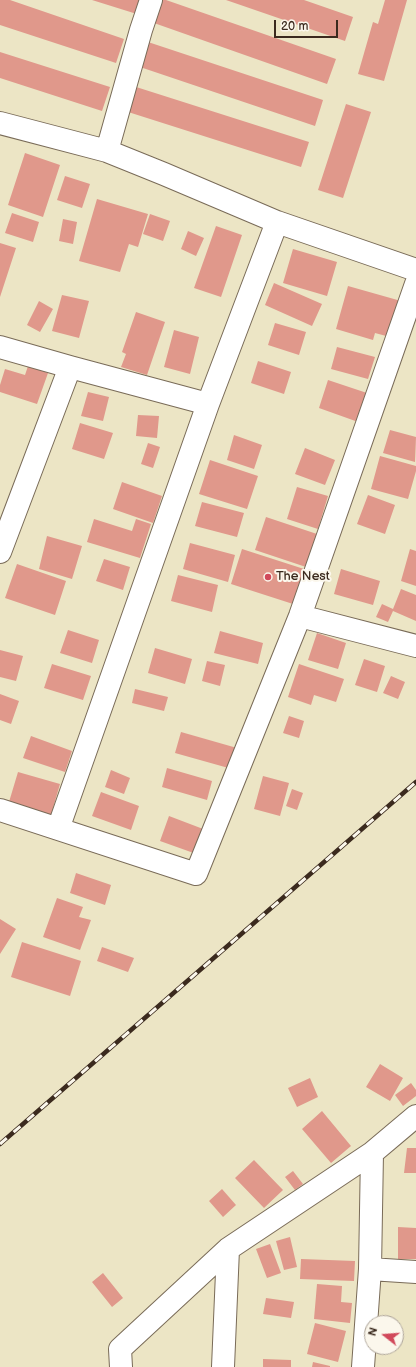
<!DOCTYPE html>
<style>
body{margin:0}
#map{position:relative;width:416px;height:1367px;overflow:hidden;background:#ece5c5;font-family:"Balsamiq Sans",sans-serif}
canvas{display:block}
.north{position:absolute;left:364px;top:1315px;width:40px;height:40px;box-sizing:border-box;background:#fbf7ec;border:1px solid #aea59a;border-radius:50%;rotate:287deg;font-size:11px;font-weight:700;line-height:16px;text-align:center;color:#3b2a1e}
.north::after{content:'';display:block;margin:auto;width:14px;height:18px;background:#d1495b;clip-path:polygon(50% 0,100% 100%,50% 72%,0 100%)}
.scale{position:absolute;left:274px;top:20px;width:64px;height:18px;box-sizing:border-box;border:2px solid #3b2a1e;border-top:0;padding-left:5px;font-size:12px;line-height:14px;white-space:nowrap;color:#3b2a1e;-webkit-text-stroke:3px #fbf7ec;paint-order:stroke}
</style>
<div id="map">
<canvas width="416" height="1367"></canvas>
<div class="north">N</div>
<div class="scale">20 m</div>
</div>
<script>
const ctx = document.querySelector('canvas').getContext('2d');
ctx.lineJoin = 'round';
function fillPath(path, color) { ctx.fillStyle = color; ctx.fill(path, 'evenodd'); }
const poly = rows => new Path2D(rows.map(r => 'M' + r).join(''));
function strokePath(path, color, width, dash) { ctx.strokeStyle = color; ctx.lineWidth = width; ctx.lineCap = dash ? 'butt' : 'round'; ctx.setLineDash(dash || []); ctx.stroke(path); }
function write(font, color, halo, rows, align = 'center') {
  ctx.font = font + ' "Balsamiq Sans",sans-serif'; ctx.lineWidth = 4; ctx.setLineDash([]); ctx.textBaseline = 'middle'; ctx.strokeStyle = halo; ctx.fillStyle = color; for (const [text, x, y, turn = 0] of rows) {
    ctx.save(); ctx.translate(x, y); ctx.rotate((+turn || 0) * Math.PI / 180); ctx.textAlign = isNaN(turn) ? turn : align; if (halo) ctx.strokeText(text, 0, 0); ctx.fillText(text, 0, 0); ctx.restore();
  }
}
const building = poly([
 [0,0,10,0,124,39,116,63,0,25],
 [92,0,145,0,140,15],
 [162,0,166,0,336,59,327,84,154,23],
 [226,0,304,0,353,17,345,41],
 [385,0,407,0,384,81,358,74,373,22,378,24],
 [148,42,323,100,315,126,140,67],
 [0,52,110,87,102,111,0,78],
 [133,86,309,142,301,167,125,111],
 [346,104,371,112,343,198,318,190],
 [25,153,60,165,43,217,8,205],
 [65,176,90,184,82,208,57,200],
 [97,199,148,214,138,247,129,244,120,272,79,261],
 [12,213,39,222,33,242,5,233],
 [150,214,170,221,163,241,143,234],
 [63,219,77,222,73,244,59,241],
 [216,226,242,235,221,297,194,288],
 [188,231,204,238,196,256,181,249],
 [0,243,16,248,0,297],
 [293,249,337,262,327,296,283,283],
 [274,283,322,304,312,326,265,305],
 [348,286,401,301,390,337,375,333,373,340,336,329],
 [62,295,89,301,79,338,52,331],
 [39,301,53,309,40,332,27,325],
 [136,312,165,322,147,375,121,367,126,354,122,352],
 [275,323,306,332,299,355,268,345],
 [174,330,199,337,190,374,164,367],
 [337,347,375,357,368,379,331,369],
 [258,361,291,372,284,394,251,383],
 [28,366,48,373,37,404,0,392,0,385,5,369,25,375],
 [328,380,370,394,361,423,319,408],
 [88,392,109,397,103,421,81,416],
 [138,415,159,416,157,438,136,436],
 [80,423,113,433,104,459,72,449],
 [390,430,416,437,415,462,383,453],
 [234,435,262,445,254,469,227,460],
 [148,443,160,447,153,468,141,464],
 [305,448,335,460,325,485,295,474],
 [380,456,416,466,416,471,408,499,371,489],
 [210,460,258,476,247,509,199,494],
 [122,482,162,496,153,523,113,509],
 [297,487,328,496,318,529,287,519],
 [368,495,395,505,385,534,357,524],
 [202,502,244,513,237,537,195,526],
 [266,517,317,534,306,567,255,550],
 [94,519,132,531,136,519,151,524,140,558,87,542],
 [47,536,82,546,72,579,39,569],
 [190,543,235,555,228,582,183,569],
 [242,549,304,569,293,604,231,584],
 [410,549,416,551,416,586,401,581],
 [104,559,130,567,123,590,96,581],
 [17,564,66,581,55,615,5,598],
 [341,569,380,581,373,605,334,594],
 [178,575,218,585,212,612,171,601],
 [401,589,416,595,416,621,393,611,388,622,376,617,382,604,393,609],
 [68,630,99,640,92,663,60,653],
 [220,631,263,643,258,664,214,653],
 [317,633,346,643,338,669,308,660],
 [155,648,192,659,185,684,148,673],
 [0,650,23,656,16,681,0,677],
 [364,659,385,666,377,692,355,685],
 [207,661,225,665,220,686,202,681],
 [52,664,91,676,83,700,44,688],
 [299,664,344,679,336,702,314,695,311,705,288,697],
 [391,676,405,682,398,699,383,693],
 [135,689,168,697,164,711,132,703],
 [0,694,19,701,11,724,0,720],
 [289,716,304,721,299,738,283,733],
 [181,732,237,748,232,769,175,753],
 [31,736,72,751,65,772,23,758],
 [167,768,212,781,207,800,162,787],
 [111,770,130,778,124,794,105,787],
 [18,772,60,784,51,815,9,802],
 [263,776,289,783,280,816,254,809],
 [292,789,303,793,297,810,286,806],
 [101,792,139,806,131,830,92,816],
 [169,816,211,832,202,856,160,841],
 [76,873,111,885,105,905,70,893],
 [57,898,83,907,79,917,91,920,80,950,43,937],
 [0,919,16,929,0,954],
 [22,942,81,961,70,996,11,977],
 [102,947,134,958,128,972,97,961],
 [380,1064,403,1078,390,1101,366,1087],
 [310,1078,318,1097,297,1107,288,1088],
 [411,1083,416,1090,416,1096,403,1106,395,1095],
 [322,1111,351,1146,331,1163,302,1129],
 [407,1148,416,1148,416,1173,404,1173],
 [254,1160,283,1190,264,1208,235,1178],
 [293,1171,303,1184,295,1190,285,1177],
 [222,1189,236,1205,223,1217,209,1201],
 [398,1227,416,1228,416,1259,398,1259],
 [290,1237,297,1267,284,1270,276,1241],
 [270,1244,281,1273,267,1278,256,1249],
 [301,1259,355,1261,354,1281,300,1279],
 [103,1273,123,1298,112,1307,92,1282],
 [317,1284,342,1286,341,1302,352,1303,350,1323,314,1319],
 [266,1298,294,1302,291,1318,263,1314],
 [315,1323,346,1331,338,1362,307,1354],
 [263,1359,291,1360,291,1367,263,1367],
 [313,1362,330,1366,330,1367,312,1367]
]);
const minor = poly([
 [0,123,107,151,164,174,277,222,416,270],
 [107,151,141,30,151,0],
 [0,347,70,367,208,404],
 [0,552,70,367],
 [300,616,416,646],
 [0,810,196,874,300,616,416,284],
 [58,829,208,404,277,222],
 [370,1269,416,1272],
 [121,1367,120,1349,228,1249,372,1153,416,1116],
 [223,1367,228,1249],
 [363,1367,370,1269,372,1153]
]);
const rail = poly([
 [0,1144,416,782]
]);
const markers = [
 [268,577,4,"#d1495b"]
];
const poiNames = [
 ["The Nest",276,577]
];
fillPath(building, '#e0988b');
strokePath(minor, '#796b58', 24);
strokePath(minor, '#fff', 22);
strokePath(rail, '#3b2a1e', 4.5);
strokePath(rail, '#fbf7ec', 3, [9]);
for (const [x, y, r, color] of markers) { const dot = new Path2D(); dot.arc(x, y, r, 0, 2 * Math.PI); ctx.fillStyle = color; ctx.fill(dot); strokePath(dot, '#fbf7ec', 1.5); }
write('13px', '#3b2a1e', '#fbf7ec', poiNames, 'left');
</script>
